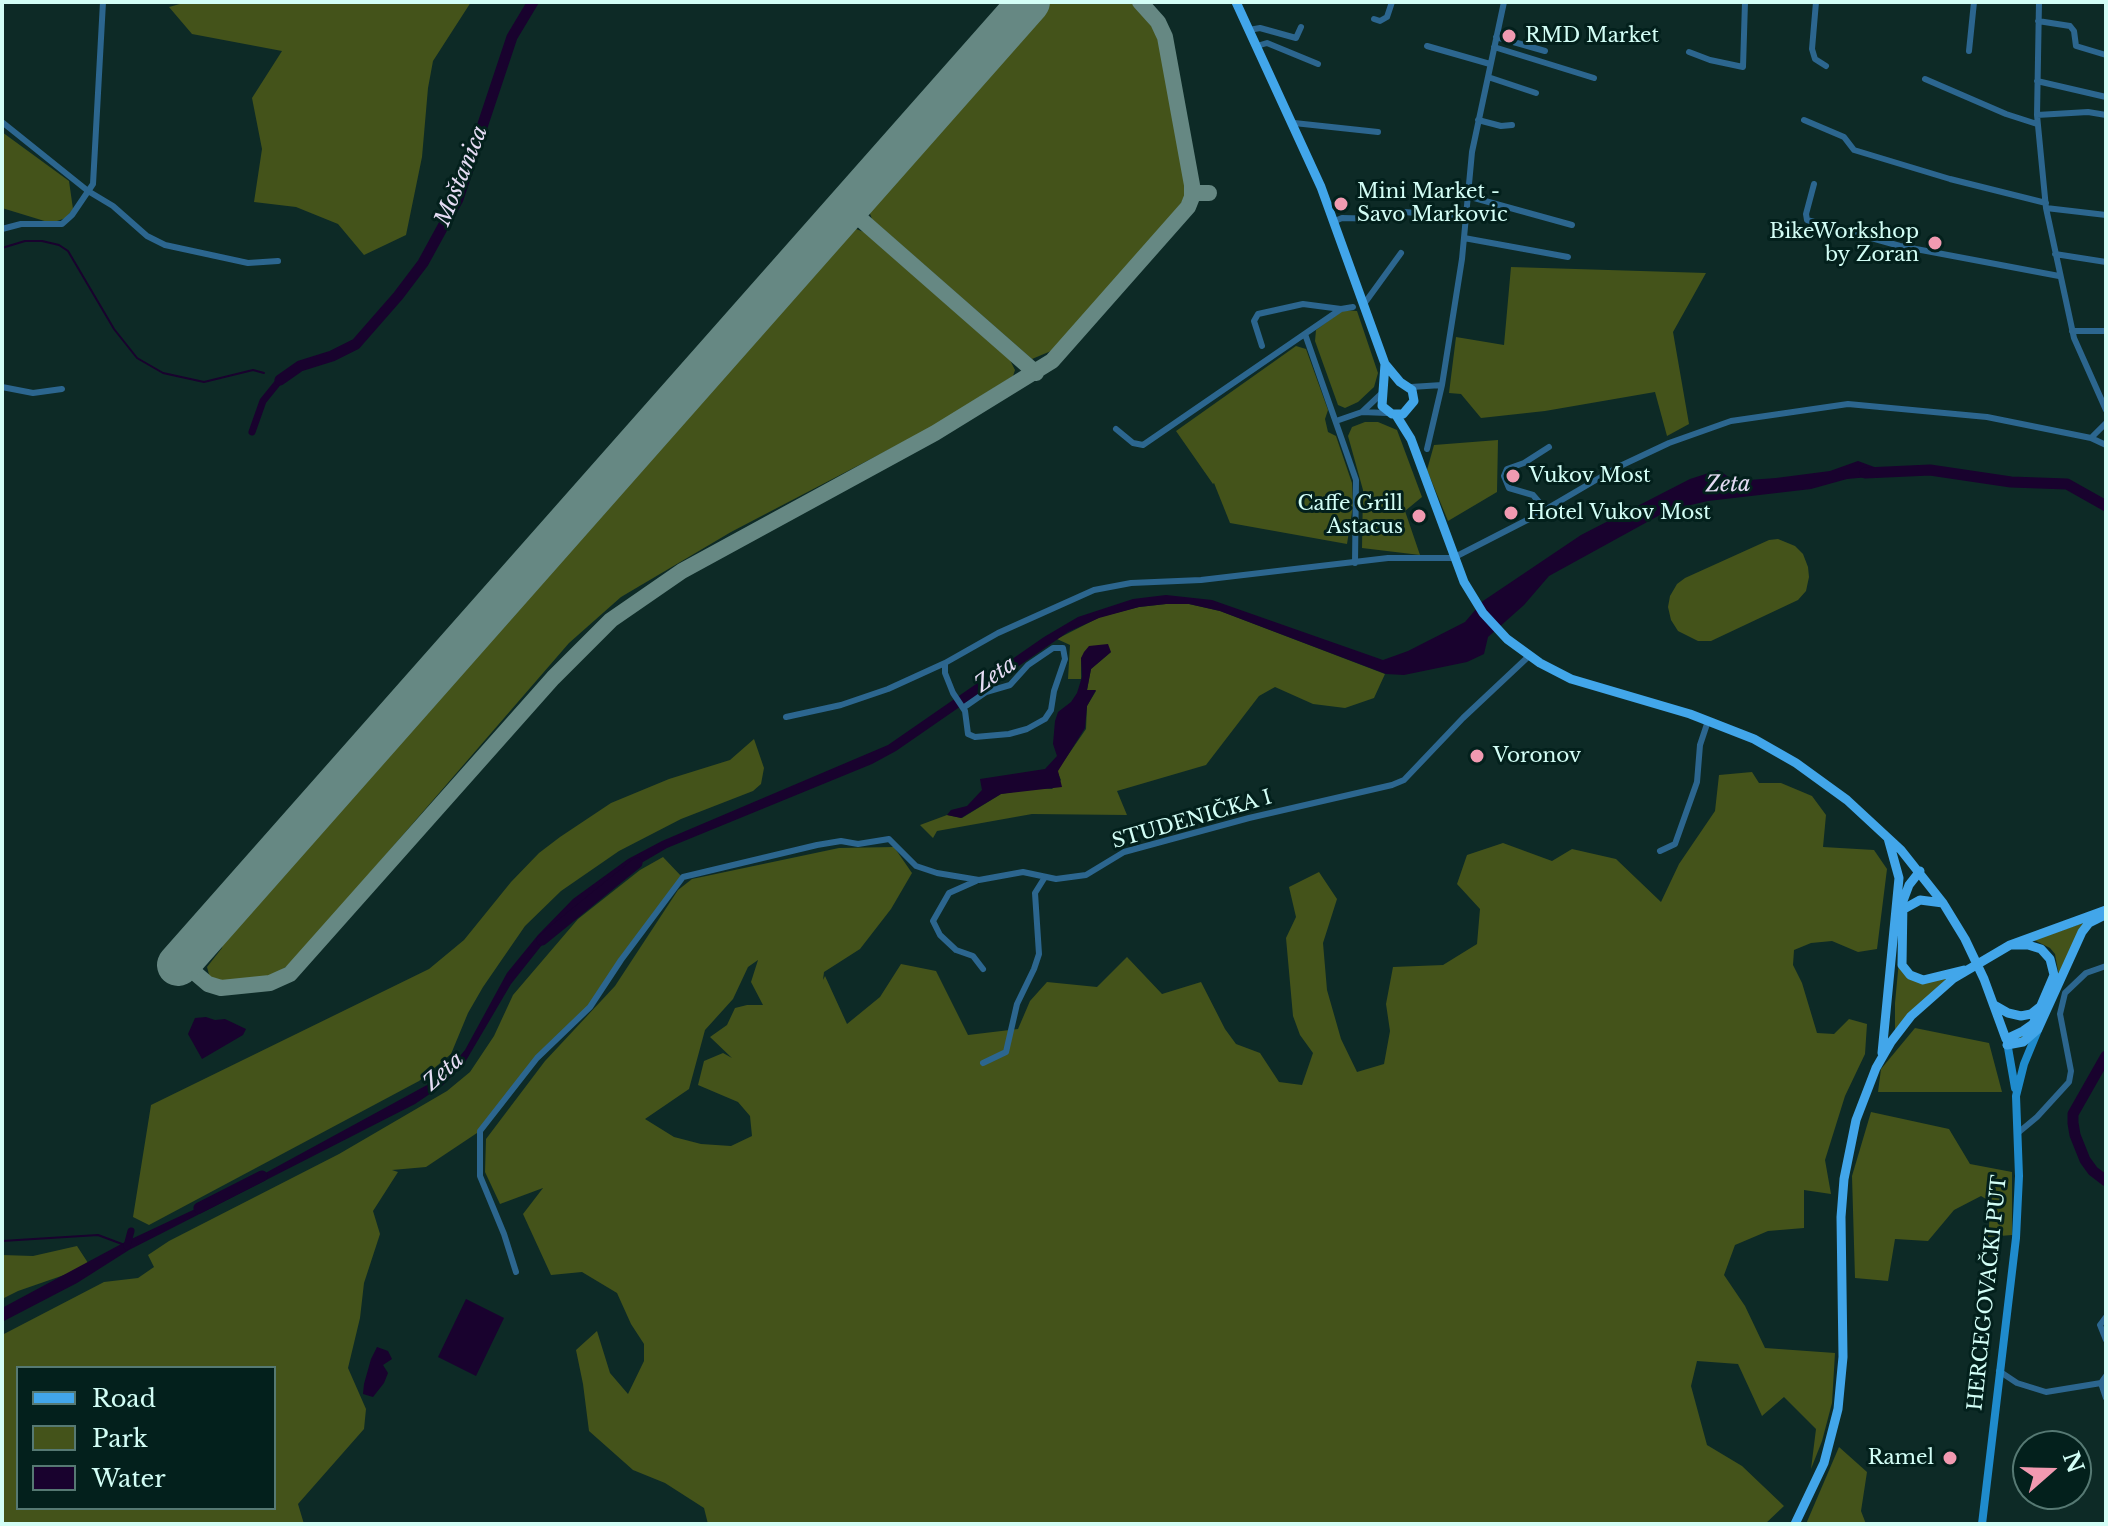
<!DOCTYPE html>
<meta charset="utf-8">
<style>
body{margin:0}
#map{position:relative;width:2108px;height:1526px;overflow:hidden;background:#0d2a26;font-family:"Libre Baskerville",serif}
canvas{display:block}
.frame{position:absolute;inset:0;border:4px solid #d3fef6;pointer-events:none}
.legend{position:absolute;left:16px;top:1366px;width:260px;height:144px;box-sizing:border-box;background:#03201c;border:2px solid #567973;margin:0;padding:10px 14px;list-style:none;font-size:24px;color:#d3fef6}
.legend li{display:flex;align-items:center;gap:16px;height:40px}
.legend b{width:40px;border:2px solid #567973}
.north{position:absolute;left:2012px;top:1430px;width:80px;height:80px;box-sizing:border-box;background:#03201c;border:2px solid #567973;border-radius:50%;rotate:70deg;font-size:22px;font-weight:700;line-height:32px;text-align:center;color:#d3fef6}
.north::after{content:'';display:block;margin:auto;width:28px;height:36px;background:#f19ab1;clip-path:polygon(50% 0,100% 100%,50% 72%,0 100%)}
</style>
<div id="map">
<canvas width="2108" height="1526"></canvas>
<div class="frame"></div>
<ul class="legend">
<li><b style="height:10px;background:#42a6ea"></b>Road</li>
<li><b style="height:22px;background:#44531a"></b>Park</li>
<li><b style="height:22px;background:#19022e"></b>Water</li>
</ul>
<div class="north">N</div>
</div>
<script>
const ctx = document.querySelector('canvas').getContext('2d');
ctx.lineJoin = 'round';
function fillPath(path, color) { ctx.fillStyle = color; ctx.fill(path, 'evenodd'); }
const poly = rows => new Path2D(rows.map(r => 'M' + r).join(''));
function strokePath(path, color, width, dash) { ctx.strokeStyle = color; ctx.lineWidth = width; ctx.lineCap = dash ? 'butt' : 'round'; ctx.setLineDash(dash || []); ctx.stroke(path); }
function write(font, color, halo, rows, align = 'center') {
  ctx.font = font + ' "Libre Baskerville",serif'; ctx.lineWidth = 6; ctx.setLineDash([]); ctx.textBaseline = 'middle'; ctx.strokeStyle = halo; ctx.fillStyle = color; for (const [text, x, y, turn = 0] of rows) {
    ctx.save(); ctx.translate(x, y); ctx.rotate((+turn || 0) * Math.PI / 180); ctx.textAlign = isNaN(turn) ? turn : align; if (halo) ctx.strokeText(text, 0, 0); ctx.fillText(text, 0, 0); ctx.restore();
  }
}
const green = poly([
 [187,2,471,2,433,61,428,88,422,157,406,235,364,255,338,224,296,207,254,202,262,149,252,98,282,51,192,34,169,7],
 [1050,2,1131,2,1149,20,1162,48,1187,190,1181,204,1098,301,1051,351,1032,359,872,219,869,211,872,203],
 [2,132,69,181,73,209,66,218,51,223,2,208],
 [856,229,864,232,1010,360,1015,370,1013,376,930,428,731,532,621,597,569,643,292,963,273,975,259,978,217,981,210,978,207,967,222,948,225,933,845,233],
 [1511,267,1706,273,1673,332,1689,424,1667,436,1655,392,1545,411,1481,418,1461,394,1449,393,1456,337,1504,345],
 [1343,310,1357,311,1378,373,1374,387,1358,402,1345,408,1338,405,1315,341,1316,330],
 [1296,346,1306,349,1328,410,1325,419,1328,432,1336,436,1352,483,1353,506,1347,544,1230,523,1214,483,1213,484,1176,431],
 [1365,422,1378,422,1397,430,1422,497,1405,511,1420,555,1362,548,1363,490,1348,436,1352,427],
 [1498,440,1497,492,1448,521,1427,470,1434,445],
 [1778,539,1795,546,1803,554,1808,567,1809,577,1806,591,1798,600,1711,641,1698,641,1678,631,1671,620,1668,607,1670,596,1677,584,1685,578,1769,540],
 [1166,604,1189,604,1220,611,1385,674,1374,698,1345,708,1313,704,1275,687,1259,696,1206,765,1117,791,1127,815,1032,814,937,831,933,838,920,825,947,815,962,818,1001,794,1037,788,1052,789,1061,780,1057,771,1086,729,1087,706,1096,691,1087,690,1091,669,1111,652,1081,658,1081,679,1068,679,1070,645,1057,639,1100,617,1139,607],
 [754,739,764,768,761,784,753,791,681,819,619,851,561,891,525,926,483,987,468,1013,451,1054,419,1081,149,1225,133,1217,151,1105,429,969,464,940,511,882,539,853,560,837,611,803,669,779,730,760],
 [1752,772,1759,783,1781,783,1812,796,1826,815,1823,847,1874,850,1887,869,1877,949,1858,952,1832,941,1811,943,1794,950,1793,965,1802,983,1817,1033,1834,1034,1849,1019,1867,1024,1865,1054,1845,1096,1825,1160,1831,1194,1804,1190,1804,1228,1768,1231,1735,1245,1724,1275,1745,1306,1765,1348,1835,1353,1832,1403,1822,1441,1811,1469,1816,1429,1784,1397,1762,1416,1738,1364,1697,1361,1691,1386,1707,1445,1742,1466,1784,1506,1765,1524,708,1524,704,1508,665,1483,633,1470,589,1431,583,1384,576,1350,597,1331,610,1373,628,1394,644,1361,644,1344,631,1324,617,1293,582,1272,551,1275,523,1214,543,1188,500,1204,485,1172,486,1139,545,1061,615,986,678,890,692,879,839,848,894,847,912,873,891,909,860,949,824,972,823,980,825,976,847,1024,880,997,901,964,936,971,968,1035,1018,1029,1030,1001,1047,982,1097,987,1127,957,1162,994,1201,982,1225,1029,1236,1044,1260,1053,1279,1082,1302,1085,1313,1053,1300,1035,1293,1016,1286,938,1296,917,1289,887,1319,872,1337,899,1323,943,1327,990,1341,1039,1357,1072,1384,1064,1390,1031,1386,1004,1393,967,1443,965,1477,944,1480,909,1457,884,1467,855,1503,843,1552,861,1572,849,1616,859,1661,902,1679,864,1715,811,1719,775],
 [758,960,751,982,763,1005,747,1005,735,1008,727,1025,710,1037,732,1058,723,1053,704,1061,698,1085,738,1102,750,1116,752,1136,731,1146,701,1144,674,1137,645,1119,689,1089,705,1030,733,999,748,967],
 [663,857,682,877,590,1008,536,1059,480,1131,426,1167,392,1170,398,1172,373,1211,380,1234,364,1283,360,1318,348,1368,366,1409,364,1429,298,1504,304,1524,2,1524,2,1335,104,1282,138,1278,154,1267,148,1255,169,1241,339,1154,447,1091,470,1072,494,1036,513,995,578,919,640,870],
 [18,1368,274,1368,274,1508,18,1508],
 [1912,875,1907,895,1902,954,1912,978,1950,976,1895,1033,1895,1003,1906,886],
 [2089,921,2032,1035,2018,1039,2059,976,2055,954,2050,948,2034,940],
 [1915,1028,1989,1043,2002,1092,1878,1092,1881,1069],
 [1871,1112,1949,1129,1970,1164,2012,1172,2012,1235,1988,1237,1991,1202,1981,1196,1954,1210,1928,1241,1895,1239,1888,1281,1855,1278,1852,1176],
 [77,1246,90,1266,18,1291,2,1299,2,1255,33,1256],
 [1839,1447,1867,1472,1861,1511,1866,1524,1806,1524]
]);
const water = poly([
 [1858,461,1877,468,1880,476,1847,479,1811,489,1708,501,1669,510,1549,576,1524,605,1488,637,1484,654,1467,662,1404,675,1386,674,1220,611,1189,604,1166,604,1139,607,1099,618,1068,632,896,751,872,764,667,848,614,879,561,921,511,984,464,1064,443,1085,415,1104,129,1250,77,1283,2,1322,2,1308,125,1242,225,1195,427,1085,448,1070,465,1050,507,973,538,935,573,899,628,859,662,841,888,745,1044,637,1078,617,1133,599,1166,595,1212,600,1383,660,1408,651,1465,622,1483,601,1581,535,1690,479,1718,470,1735,481,1776,478,1830,471],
 [1108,644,1111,652,1091,669,1087,690,1096,690,1087,706,1085,728,1058,771,1062,787,1001,794,961,818,947,815,951,810,967,806,982,790,980,779,1045,769,1057,756,1053,744,1055,721,1058,712,1071,702,1077,693,1082,677,1081,658,1084,652,1089,646],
 [206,1017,215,1020,225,1019,246,1029,243,1035,202,1059,188,1034,195,1018],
 [466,1299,504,1318,476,1376,438,1357],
 [377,1347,388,1351,392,1359,383,1365,388,1373,384,1383,373,1397,363,1394,364,1384,371,1359]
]);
const stream = poly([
 [2,248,25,241,42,241,59,245,68,251,114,329,137,358,163,373,204,382,253,370,264,373],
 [2,1241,98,1235,122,1244]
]);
const canal = poly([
 [252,432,263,401,280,380],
 [127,1246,131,1231]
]);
const river = poly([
 [280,380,300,366,332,356,356,344,398,296,423,263,458,199,512,37,533,2],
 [1865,473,1930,470,2011,482,2067,484,2106,506],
 [542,940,637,863],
 [2106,1056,2073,1114,2073,1123,2075,1135,2085,1160,2093,1171,2106,1181],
 [199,1208,262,1176]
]);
const taxiway = poly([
 [1192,193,1209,193],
 [849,209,1036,373],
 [181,961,208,984,221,988,270,983,290,974,553,678,611,620,682,571,935,433,1052,361,1188,207,1192,197,1192,185,1165,37,1158,22,1140,2]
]);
const runway = poly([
 [178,965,1029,2]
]);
const minor = poly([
 [1816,2,1812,49,1815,59,1826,66],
 [2039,2,2037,115,2046,208,2074,338,2106,410],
 [1374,19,1380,21,1387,17,1392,2],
 [2038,21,2070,26,2074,31,2076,46,2106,55],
 [1249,30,1260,28,1296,38,1301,27],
 [1496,37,1545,51],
 [1257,46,1267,43,1318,64],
 [1427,46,1490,64],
 [1494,47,1594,78],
 [1969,51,1974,2],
 [1689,52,1710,60,1743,67,1745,2],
 [1488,77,1536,93],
 [1925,79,2006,114,2037,124],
 [2037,81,2106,97],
 [2037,115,2088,112,2106,115],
 [1478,120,1501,126,1512,125],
 [1804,120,1844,137,1854,150,1950,179,2046,203],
 [2,122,88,191,113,206,147,236,165,245,248,263,278,261],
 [1294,123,1378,132],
 [1814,184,1806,214,1807,220,1900,246,2059,276],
 [1467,196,1572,225],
 [2046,208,2106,215],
 [1335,221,1342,218,1384,219,1404,212,1465,217],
 [2,229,21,224,62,224,72,215,93,184,103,2],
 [1464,238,1568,257],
 [2055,254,2106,262],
 [1364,304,1401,253],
 [2072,331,2106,331],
 [1305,334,1356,480,1355,563],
 [1262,346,1254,321,1258,314,1303,304,1341,309],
 [2,387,33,393,62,389],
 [1411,387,1442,385,1462,259,1472,152,1504,2],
 [1362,412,1381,394],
 [1336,421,1362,412,1387,413],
 [1116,429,1133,443,1143,445,1341,309,1353,307],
 [2091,438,2106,423],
 [1427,449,1442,385],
 [1545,509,1533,495,1509,488,1504,476,1507,469,1524,463,1549,447],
 [945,663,945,673,953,693,965,711,968,734,975,737,1009,734,1027,729,1045,719,1051,710,1054,691,1065,659,1063,648,1053,648,1028,665,1010,685,986,692,963,708],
 [786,717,841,705,888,689,945,663,998,633,1094,590,1131,583,1201,580,1388,558,1453,558,1531,518,1618,467,1669,443,1731,421,1848,404,1987,417,2091,438,2106,445],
 [1660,851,1675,844,1697,782,1700,745,1708,721],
 [976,881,949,893,933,921,940,935,956,950,973,956,983,969],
 [983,1063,1006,1052,1017,1004,1034,969,1039,954,1035,893,1045,877],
 [2019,1132,2037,1117,2069,1082,2071,1071,2060,1014,2065,993,2086,973,2106,966],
 [516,1272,504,1234,480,1176,480,1131,537,1058,590,1007,621,960,683,877,817,845,841,841,858,844,889,839,916,866,937,873,979,880,1023,872,1056,879,1086,875,1124,852,1249,818,1392,785,1404,780,1463,718,1529,656],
 [2106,1317,2100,1325,2106,1340],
 [1999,1371,2017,1383,2046,1392,2101,1383,2106,1376],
 [2101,1383,2106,1398]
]);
const secondary = poly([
 [2007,1042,2015,1088],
 [1982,1524,2016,1238,2019,1176,2016,1096,2024,1064,2038,1030]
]);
const primary = poly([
 [1236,2,1321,187,1385,364,1400,382,1412,390,1414,401,1403,414,1392,414,1382,406,1385,364],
 [1396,415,1411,439,1464,582,1483,613,1507,639,1540,663,1571,679,1690,714,1754,739,1796,763,1847,800,1901,850,1943,903,1965,939,1984,979,2006,1039,2023,1031,2033,1024,2054,975,2050,959,2041,949,2028,945,2010,945],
 [1920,871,1909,885,1903,901,1902,965,1910,975,1923,980,1964,970],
 [1902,910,1920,900,1943,903],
 [1994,1005,2008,1013,2021,1016,2031,1014,2041,1006],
 [2007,1045,2023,1042,2038,1029,2082,932,2089,923,2103,916],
 [1882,1053,1899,878,1888,838],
 [1795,1524,1824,1463,1838,1409,1843,1357,1841,1217,1844,1179,1856,1120,1876,1068,1891,1042,1911,1016,1954,978,2010,945,2106,910]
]);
const markers = [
 [1509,36,8,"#f19ab1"],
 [1341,204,8,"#f19ab1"],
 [1935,243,8,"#f19ab1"],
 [1513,476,8,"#f19ab1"],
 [1511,513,8,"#f19ab1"],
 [1419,516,8,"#f19ab1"],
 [1477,756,8,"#f19ab1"],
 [1950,1458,8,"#f19ab1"]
];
const poiNames = [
 ["RMD Market",1525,36],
 ["Mini Market -",1357,192],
 ["Savo Markovic",1357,215],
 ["BikeWorkshop",1919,232,"right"],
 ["by Zoran",1919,255,"right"],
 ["Vukov Most",1529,476],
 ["Caffe Grill",1403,504,"right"],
 ["Astacus",1403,527,"right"],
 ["Hotel Vukov Most",1527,513],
 ["Voronov",1493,756],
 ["Ramel",1934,1458,"right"]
];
const streetNames = [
 ["STUDENIČKA I",1192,820,-16],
 ["HERCEGOVAČKI PUT",1988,1293,-84]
];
const waterNames = [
 ["Moštanica",462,176,-68],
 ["Zeta",1728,485,-1],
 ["Zeta",996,675,-35],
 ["Zeta",444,1072,-42]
];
fillPath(green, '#44531a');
fillPath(water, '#19022e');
strokePath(stream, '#19022e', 2);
strokePath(canal, '#19022e', 7);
strokePath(river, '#19022e', 11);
strokePath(taxiway, '#668883', 16);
strokePath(runway, '#668883', 42);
strokePath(minor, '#2c668f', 6);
strokePath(secondary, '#1f8bcd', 8);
strokePath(primary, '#42a6ea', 9);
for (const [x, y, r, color] of markers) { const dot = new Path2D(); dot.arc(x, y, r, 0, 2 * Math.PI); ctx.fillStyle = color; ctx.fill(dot); strokePath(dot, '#03201c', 3); }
write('20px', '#d3fef6', '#03201c', poiNames, 'left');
write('20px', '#d3fef6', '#03201c', streetNames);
write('italic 22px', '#e6ddf5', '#03201c', waterNames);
</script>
